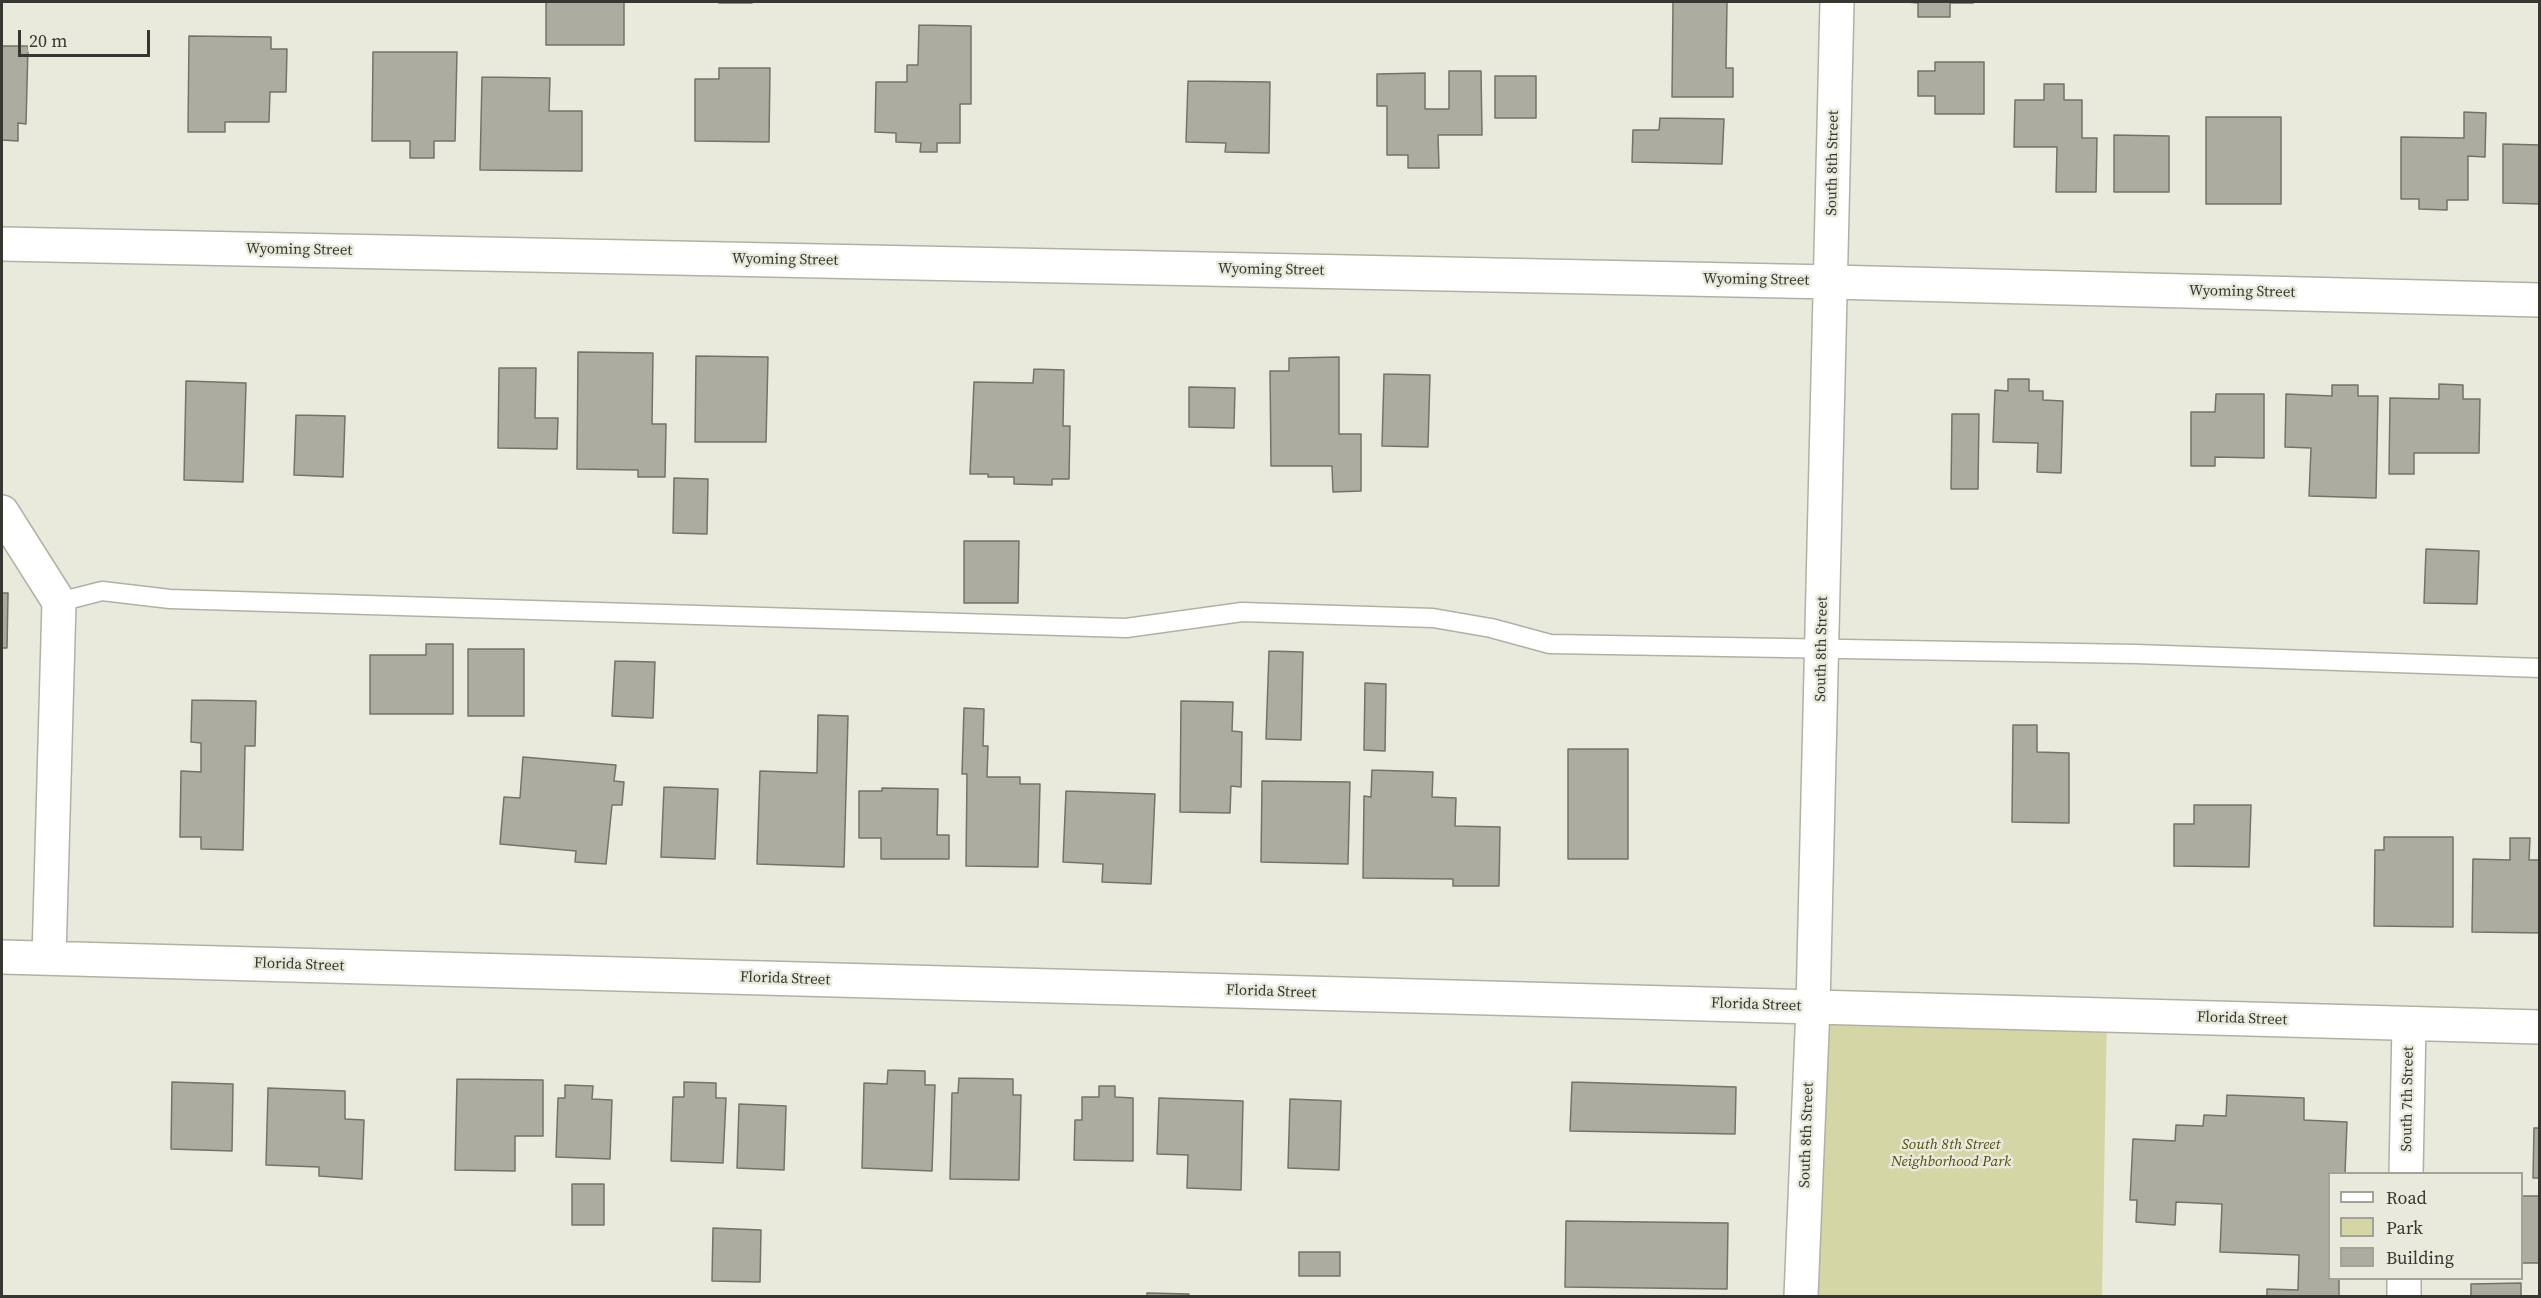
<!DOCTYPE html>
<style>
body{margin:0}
#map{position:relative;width:2541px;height:1298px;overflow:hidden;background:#e9eadc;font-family:"Source Serif 4",serif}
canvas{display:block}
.frame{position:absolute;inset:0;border:3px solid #373732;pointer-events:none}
.legend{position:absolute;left:2328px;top:1172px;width:195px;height:108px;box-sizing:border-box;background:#e9eadc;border:2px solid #a2a298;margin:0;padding:8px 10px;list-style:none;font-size:18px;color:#373732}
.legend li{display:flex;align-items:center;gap:12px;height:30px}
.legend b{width:30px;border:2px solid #a2a298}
.scale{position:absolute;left:18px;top:30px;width:132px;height:27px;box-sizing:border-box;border:3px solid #373732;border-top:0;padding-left:8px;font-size:18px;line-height:21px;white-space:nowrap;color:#373732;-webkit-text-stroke:4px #e9eadc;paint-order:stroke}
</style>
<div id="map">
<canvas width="2541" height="1298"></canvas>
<div class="frame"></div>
<ul class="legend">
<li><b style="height:8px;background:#fff"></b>Road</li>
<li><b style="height:16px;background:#d5d6a6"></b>Park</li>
<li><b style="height:16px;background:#acada0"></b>Building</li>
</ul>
<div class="scale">20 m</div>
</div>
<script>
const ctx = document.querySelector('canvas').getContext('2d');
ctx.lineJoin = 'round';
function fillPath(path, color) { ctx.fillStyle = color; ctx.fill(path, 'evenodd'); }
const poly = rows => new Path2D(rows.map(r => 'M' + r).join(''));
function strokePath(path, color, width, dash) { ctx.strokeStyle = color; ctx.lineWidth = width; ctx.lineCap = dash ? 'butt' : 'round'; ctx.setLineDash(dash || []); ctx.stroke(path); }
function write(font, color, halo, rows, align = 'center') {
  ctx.font = font + ' "Source Serif 4",serif'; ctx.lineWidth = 5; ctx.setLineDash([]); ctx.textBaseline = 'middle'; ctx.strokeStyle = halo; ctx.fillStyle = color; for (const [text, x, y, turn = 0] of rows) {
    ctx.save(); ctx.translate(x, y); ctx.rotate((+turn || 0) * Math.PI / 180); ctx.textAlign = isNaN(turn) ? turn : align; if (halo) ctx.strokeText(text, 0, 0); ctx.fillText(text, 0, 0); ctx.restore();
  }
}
const green = poly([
 [1813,1007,2107,1014,2102,1296,1801,1296]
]);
const building = poly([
 [546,2,624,2,624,45,546,45,546,2],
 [719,2,752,2,752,3,719,3,719,2],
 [1673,2,1727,2,1726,68,1733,68,1733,97,1672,97,1673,2],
 [1907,2,1974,2,1973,3,1950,3,1950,17,1918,17,1918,3,1907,2],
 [919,25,971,26,971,104,960,104,960,143,937,143,937,152,920,152,921,143,896,142,896,133,875,132,876,82,907,82,907,65,918,65,919,25],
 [189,36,271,37,271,49,287,49,286,92,270,92,269,122,225,122,225,132,188,132,189,36],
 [2,46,28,46,26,124,18,123,18,141,2,140,2,46],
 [373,52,457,52,455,141,434,141,434,158,410,158,410,141,372,141,373,52],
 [1935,62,1984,62,1984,114,1935,114,1935,96,1918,96,1918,71,1935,71,1935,62],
 [719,68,770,68,769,142,695,141,695,79,719,79,719,68],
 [1449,71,1481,71,1482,135,1438,135,1439,168,1408,168,1408,155,1387,155,1387,106,1377,106,1377,74,1425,73,1425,109,1449,109,1449,71],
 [1495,76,1536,76,1536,118,1495,118,1495,76],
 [482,77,550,78,549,111,582,111,582,171,480,170,482,77],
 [1188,81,1270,82,1269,153,1225,152,1226,143,1186,142,1188,81],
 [2044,84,2064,84,2064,100,2082,100,2082,138,2097,138,2096,192,2056,192,2057,147,2014,147,2015,100,2044,100,2044,84],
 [2464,112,2486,113,2485,157,2468,156,2468,200,2447,200,2447,210,2419,209,2419,199,2401,199,2401,137,2464,138,2464,112],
 [2206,117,2281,117,2281,204,2206,204,2206,117],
 [1660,118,1724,119,1722,164,1632,162,1633,130,1659,130,1660,118],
 [2114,135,2169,136,2169,192,2114,192,2114,135],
 [2503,144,2540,145,2540,204,2503,203,2503,144],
 [578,352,653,353,652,424,666,424,665,477,638,477,638,470,577,469,578,352],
 [696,356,768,357,766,442,695,442,696,356],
 [1339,357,1339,434,1361,434,1361,491,1333,492,1332,466,1271,466,1270,371,1289,371,1289,358,1339,357],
 [499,368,536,368,535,418,558,418,557,449,498,448,499,368],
 [1034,369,1064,370,1063,426,1070,426,1069,479,1052,479,1052,485,1014,484,1014,477,988,477,988,474,970,474,974,382,1033,383,1034,369],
 [1384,374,1430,375,1428,447,1382,446,1384,374],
 [2008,379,2029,379,2029,391,2043,391,2043,400,2063,401,2061,473,2037,472,2038,443,1993,442,1995,390,2008,391,2008,379],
 [186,381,246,383,243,482,184,480,186,381],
 [2439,384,2463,385,2463,399,2480,399,2479,453,2414,453,2414,474,2389,474,2390,398,2439,399,2439,384],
 [2332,385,2358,385,2358,396,2378,396,2376,498,2309,496,2311,448,2285,447,2286,394,2332,396,2332,385],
 [1189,387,1235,388,1234,428,1189,427,1189,387],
 [2216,394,2264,394,2264,458,2215,457,2215,466,2191,466,2191,412,2215,412,2216,394],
 [1952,414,1979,414,1978,489,1951,489,1952,414],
 [296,415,345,416,343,477,294,475,296,415],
 [674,478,708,479,707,534,673,533,674,478],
 [964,541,1019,541,1018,603,964,603,964,541],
 [2426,549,2479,551,2477,604,2424,603,2426,549],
 [2,593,8,593,7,648,2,648,2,593],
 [426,644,453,644,453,714,370,714,370,655,426,655,426,644],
 [468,649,524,649,524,716,468,716,468,649],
 [1269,651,1303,652,1301,740,1266,739,1269,651],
 [615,661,655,662,653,718,612,716,615,661],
 [1365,683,1386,684,1385,751,1364,750,1365,683],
 [192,700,256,701,255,746,245,746,243,850,201,849,201,837,180,837,181,771,201,772,201,743,191,742,192,700],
 [1181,701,1233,702,1232,731,1242,732,1241,787,1231,786,1230,813,1180,812,1181,701],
 [964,708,984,709,983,746,988,746,987,777,1020,777,1020,784,1040,784,1038,867,966,866,967,774,962,774,964,708],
 [818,715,848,716,844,867,757,864,760,771,817,773,818,715],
 [2013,725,2037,725,2037,752,2069,753,2069,823,2012,822,2013,725],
 [1568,749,1628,749,1628,859,1568,859,1568,749],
 [523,757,616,765,614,781,624,782,622,805,612,805,606,864,575,862,576,851,500,844,504,797,520,798,523,757],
 [1372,770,1433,772,1432,797,1456,798,1455,826,1500,827,1499,886,1453,886,1453,879,1363,878,1364,796,1371,797,1372,770],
 [1262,781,1350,782,1348,864,1261,862,1262,781],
 [664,787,718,789,715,859,661,857,664,787],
 [882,788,938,789,937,835,949,835,949,859,881,859,881,838,859,838,859,791,882,791,882,788],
 [1066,791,1155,794,1151,884,1102,882,1103,864,1063,862,1066,791],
 [2194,805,2251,805,2249,867,2174,866,2174,824,2194,824,2194,805],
 [2384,837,2453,837,2453,927,2374,926,2375,850,2384,850,2384,837],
 [2510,838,2530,838,2529,860,2540,860,2540,933,2472,932,2473,859,2510,860,2510,838],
 [888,1070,925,1071,925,1085,935,1085,932,1171,862,1168,864,1083,887,1084,888,1070],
 [959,1078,1013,1079,1013,1095,1021,1095,1019,1180,950,1179,952,1093,958,1093,959,1078],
 [457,1079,543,1080,543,1136,515,1136,515,1171,455,1170,457,1079],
 [172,1082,233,1084,232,1151,171,1149,172,1082],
 [684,1082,716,1083,716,1098,726,1098,723,1163,671,1161,673,1097,684,1097,684,1082],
 [1572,1082,1736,1087,1735,1134,1570,1131,1572,1082],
 [565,1085,593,1086,592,1099,612,1100,610,1159,556,1157,558,1098,565,1098,565,1085],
 [1099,1086,1115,1086,1115,1097,1133,1098,1133,1161,1074,1160,1075,1120,1082,1120,1082,1097,1099,1097,1099,1086],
 [268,1088,345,1091,345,1119,364,1120,362,1179,319,1176,319,1167,266,1165,268,1088],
 [2227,1095,2304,1098,2304,1120,2347,1122,2345,1174,2330,1174,2330,1278,2339,1278,2339,1296,2267,1296,2267,1289,2298,1290,2299,1255,2220,1252,2222,1204,2176,1202,2175,1225,2136,1222,2137,1200,2130,1200,2133,1139,2175,1141,2176,1125,2203,1126,2204,1115,2226,1116,2227,1095],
 [1159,1098,1243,1101,1241,1190,1187,1188,1188,1155,1157,1154,1159,1098],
 [1290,1099,1341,1101,1339,1170,1288,1168,1290,1099],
 [739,1104,786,1106,784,1170,737,1168,739,1104],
 [2534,1128,2540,1128,2540,1178,2533,1178,2534,1128],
 [572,1184,604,1184,604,1225,572,1225,572,1184],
 [2522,1196,2540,1196,2540,1263,2522,1263,2522,1196],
 [1566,1221,1728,1223,1727,1289,1565,1287,1566,1221],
 [713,1228,761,1230,760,1282,712,1281,713,1228],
 [1299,1252,1340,1252,1340,1276,1299,1276,1299,1252],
 [2521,1283,2521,1296,2471,1296,2471,1284,2521,1283],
 [1147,1293,1189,1294,1189,1296,1147,1296,1147,1293]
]);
const lane = poly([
 [59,602,102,591,170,599,1126,628,1242,612,1433,618,1491,628,1550,644,2136,654,2540,668]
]);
const street = poly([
 [2,244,1831,282,2540,300],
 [2,512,59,602,49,958],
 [2,957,2540,1027],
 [2406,1174,2409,1025],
 [1801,1296,1813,1007,1837,2],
 [2404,1296,2404,1278]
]);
const streetNames = [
 ["South 8th Street",1833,163,-89],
 ["Wyoming Street",299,250,1],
 ["Wyoming Street",785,260,1],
 ["Wyoming Street",1271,270,1],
 ["Wyoming Street",1756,280,1],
 ["Wyoming Street",2242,292,1],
 ["South 8th Street",1822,649,-89],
 ["Florida Street",299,965,2],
 ["Florida Street",785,979,2],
 ["Florida Street",1271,992,2],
 ["Florida Street",1756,1005,2],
 ["Florida Street",2242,1019,2],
 ["South 7th Street",2408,1099,-89],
 ["South 8th Street",1807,1135,-88]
];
const parkNames = [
 ["South 8th Street",1951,1145],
 ["Neighborhood Park",1951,1162]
];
fillPath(green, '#d5d6a6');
fillPath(building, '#acada0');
strokePath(building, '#737367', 1.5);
strokePath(lane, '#b0b1a4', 21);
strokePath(street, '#b0b1a4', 36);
strokePath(lane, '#fff', 18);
strokePath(street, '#fff', 33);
write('15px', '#373732', '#e9eadc', streetNames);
write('italic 15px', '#4f4e0e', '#e9eadc', parkNames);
</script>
